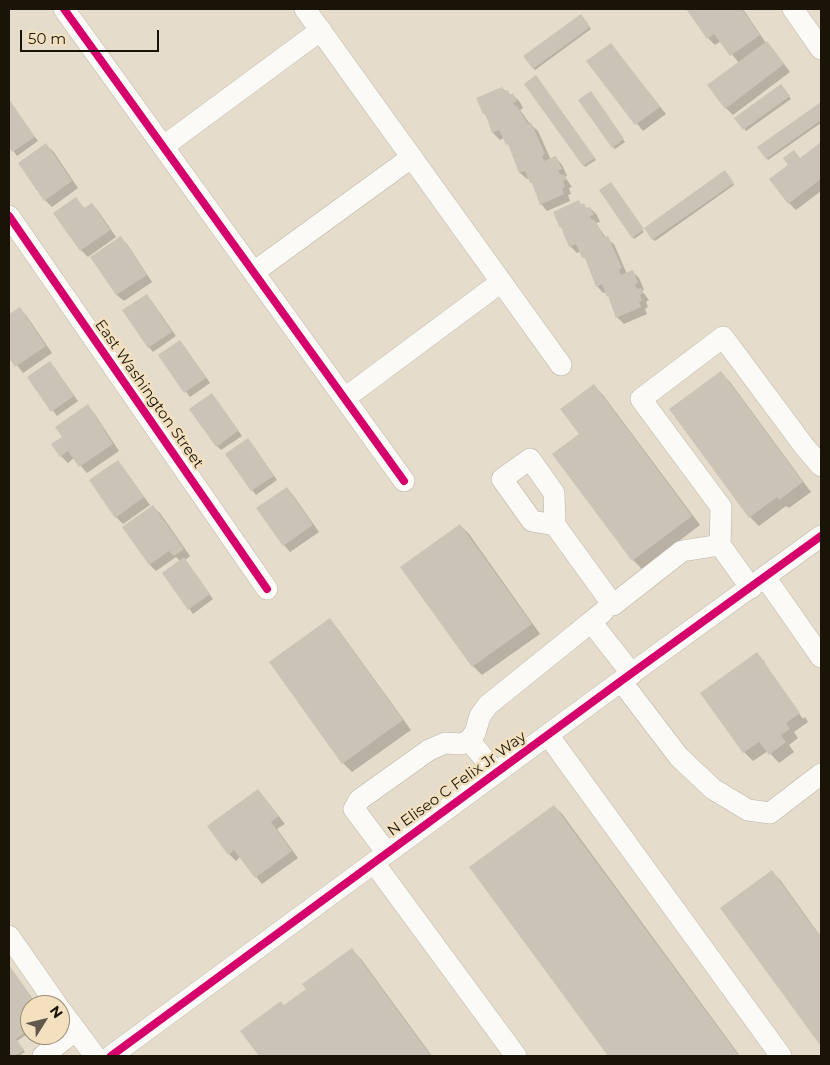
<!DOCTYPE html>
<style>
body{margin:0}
#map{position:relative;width:830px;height:1065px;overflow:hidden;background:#e6dccb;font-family:Montserrat,sans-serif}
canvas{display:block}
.frame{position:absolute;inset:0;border:10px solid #1a1408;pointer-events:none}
.north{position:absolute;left:20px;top:995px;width:50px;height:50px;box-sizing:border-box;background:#f2e0bf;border:1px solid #9c8e76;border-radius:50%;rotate:54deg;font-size:14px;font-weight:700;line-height:20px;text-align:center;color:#1a1408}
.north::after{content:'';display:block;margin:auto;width:18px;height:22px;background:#615a4c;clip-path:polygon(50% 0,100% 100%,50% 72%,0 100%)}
.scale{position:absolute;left:20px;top:30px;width:139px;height:22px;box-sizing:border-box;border:2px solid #1a1408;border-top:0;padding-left:6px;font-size:15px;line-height:18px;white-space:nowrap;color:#1a1408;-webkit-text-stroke:4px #f2e0bf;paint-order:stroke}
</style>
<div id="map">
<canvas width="830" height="1065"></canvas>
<div class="frame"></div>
<div class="north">N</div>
<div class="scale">50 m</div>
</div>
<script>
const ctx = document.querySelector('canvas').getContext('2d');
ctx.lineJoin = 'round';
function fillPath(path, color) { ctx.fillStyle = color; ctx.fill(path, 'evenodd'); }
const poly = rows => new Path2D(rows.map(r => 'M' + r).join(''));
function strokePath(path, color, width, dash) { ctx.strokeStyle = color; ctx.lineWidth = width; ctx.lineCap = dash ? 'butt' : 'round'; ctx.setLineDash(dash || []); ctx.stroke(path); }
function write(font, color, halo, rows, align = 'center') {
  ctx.font = font + ' Montserrat,sans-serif'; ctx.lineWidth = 5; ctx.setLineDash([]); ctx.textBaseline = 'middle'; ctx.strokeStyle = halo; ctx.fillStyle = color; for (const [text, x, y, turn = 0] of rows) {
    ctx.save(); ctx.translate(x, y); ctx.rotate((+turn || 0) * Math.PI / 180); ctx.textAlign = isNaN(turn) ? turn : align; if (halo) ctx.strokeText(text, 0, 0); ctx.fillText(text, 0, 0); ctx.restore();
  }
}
const shadow = poly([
 [688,9,743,9,766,43,773,49,790,72,733,115,726,108,739,63,721,41,715,45,708,38],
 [583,17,591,29,535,70,533,68],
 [611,44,666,114,643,131,588,62],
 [538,79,596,160,585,167,584,165],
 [502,88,512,96,513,95,520,102,523,108,520,110,530,124,538,131,551,160,556,158,562,165,567,176,565,177,572,187,569,188,571,194,568,195,570,201,547,211,541,204,530,178,527,179,520,173,511,148,504,138,500,140,493,133,487,117,484,113],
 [783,88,791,99,746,131,736,119],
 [592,95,625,142,615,149,613,147],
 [9,101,38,141,17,156,9,145],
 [821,104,821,123,768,160,759,148],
 [821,144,821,191,796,210,789,203,790,165,794,152,801,159],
 [46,145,53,151,78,188,52,207,45,200],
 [727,174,734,185,655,241,653,239,646,229],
 [612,186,644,232,634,239,633,237],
 [76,199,85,209,92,204,98,211,116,237,88,257,81,250],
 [578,202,588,209,590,208,597,215,600,222,596,223,606,238,614,244,627,274,632,271,639,278,644,290,642,291,649,300,646,302,648,307,645,309,647,314,624,324,617,317,607,292,603,293,597,286,587,262,581,251,577,253,570,246,564,230,561,227],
 [120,238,127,244,152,282,124,301,117,295,92,257],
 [151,300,176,336,153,352,149,347],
 [19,309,26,315,52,353,23,373,9,355,9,316],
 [184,346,210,383,190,397,159,356],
 [54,367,78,401,57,416,29,378],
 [721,373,730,382,811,492,789,508,786,506,759,526,750,517],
 [594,386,603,395,700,525,642,569,633,560,580,434],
 [216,399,242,436,221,450,217,446],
 [87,406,94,413,119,451,87,473,74,458,68,463,61,456,63,438],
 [252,444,277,480,256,495,252,490],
 [118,462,124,469,150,505,123,524,116,517],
 [286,488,293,495,319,532,290,552,284,545],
 [153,507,160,513,190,556,185,560,213,599,193,614,163,573,180,561,176,557,156,571,150,565],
 [460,525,469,534,540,634,482,675,473,666],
 [329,620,338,629,411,730,352,772,343,763,271,662],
 [757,654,765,662,763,662,803,719,805,717,808,722,794,732,798,738,789,745,794,752,779,763,768,751,753,761,744,752,702,693],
 [258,790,285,824,277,829,298,858,262,884,240,857,236,861,229,854],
 [554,806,563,815,740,1056,610,1056,471,868],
 [772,872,781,881,821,937,821,1045,721,908],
 [352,950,361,959,432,1056,261,1056,242,1031,284,1006,307,990],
 [9,966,37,1005,30,1005,30,1032,17,1041,25,1052,19,1056,9,1056]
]);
const building = poly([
 [686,9,742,9,760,35,730,56,714,34,707,39],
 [581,14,590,27,533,69,523,56],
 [767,41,784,64,725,109,707,85],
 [611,43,660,107,635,125,586,61],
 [536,75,595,158,583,166,524,84],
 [781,84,790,96,743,130,734,118],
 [502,87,504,91,508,90,510,95,513,93,517,101,513,103,515,106,517,106,528,124,531,122,545,154,542,156,544,161,556,156,562,169,558,171,561,175,564,174,566,180,563,181,565,187,562,188,564,194,540,205,532,183,530,183,525,171,519,173,508,144,506,145,499,130,492,133,485,113,483,114,476,98],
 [591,91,624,139,612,148,578,100],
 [9,99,35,137,12,152,9,147],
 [821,102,821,120,766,159,757,147],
 [821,142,821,179,788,204,769,179,788,165,783,158,794,150,800,158],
 [46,143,72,181,44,201,18,163],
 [725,170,734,183,652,240,644,228],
 [611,182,644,229,632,238,599,190],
 [76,197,84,208,92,203,110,230,80,251,53,213],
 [579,200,581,205,584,203,586,208,590,207,594,215,590,216,592,220,594,219,604,237,608,236,622,268,619,269,621,275,633,270,638,283,635,284,637,289,641,288,643,293,640,295,642,300,639,302,641,307,616,318,608,296,607,297,602,284,596,287,585,258,582,258,576,244,569,247,561,227,560,228,553,212],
 [121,236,147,275,116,295,90,257],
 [147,294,172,332,148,348,122,310],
 [20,307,46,346,15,367,9,358,9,314],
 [180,340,206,378,184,393,158,355],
 [50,361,74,396,51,412,27,377],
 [721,371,803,482,779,500,777,497,749,518,669,409],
 [594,384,692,516,632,561,552,454,579,434,560,409],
 [212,393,238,431,216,447,189,409],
 [88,404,113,444,79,467,68,451,60,457,51,444,62,437,55,427],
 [248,438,274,476,251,491,225,454],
 [118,460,144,497,115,518,89,480],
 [287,487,313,525,283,546,256,508],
 [153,505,184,549,174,556,169,551,149,565,122,527],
 [460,524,532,624,472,667,400,567],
 [184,557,210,594,188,610,162,573],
 [330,618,403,720,342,764,269,662],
 [757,652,800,713,786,723,790,729,781,735,786,742,769,755,759,742,743,753,700,693],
 [258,789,279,816,271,822,292,851,255,878,234,850,228,855,207,826],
 [554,805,739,1056,608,1056,469,867],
 [772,870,821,938,821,1043,820,1045,720,908],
 [352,948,431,1056,259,1056,240,1031,281,1001,284,1005,306,989,302,984],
 [9,965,37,1005,30,1005,30,1029,16,1039,24,1050,15,1056,9,1056]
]);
const minor = poly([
 [64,9,404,481],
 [305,9,561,365],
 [793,9,821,49],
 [164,146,321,30],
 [9,216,267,589],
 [254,272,412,157],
 [345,398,501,282],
 [555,525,532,521,502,479,530,459,554,493,555,525,613,605,682,551,720,545],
 [765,577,821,657],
 [751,588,720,545,721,507,641,399,723,337,804,446,821,466],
 [603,612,591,622,632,674],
 [621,681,679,757,713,789,748,810,770,813,821,774],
 [548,735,781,1056],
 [469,740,496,773],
 [387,853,354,809,359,800,429,750,445,743,462,744,469,740,475,733,480,716,488,705,591,622],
 [374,863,516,1056],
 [9,936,57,1005],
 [60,1009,95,1056],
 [43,1056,76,1030],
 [111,1056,621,681,821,536]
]);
const cycleway = poly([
 [64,9,404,481],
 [9,216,267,589],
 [111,1056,621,681,821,536]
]);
const streetNames = [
 ["East Washington Street",149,394,55],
 ["N Eliseo C Felix Jr Way",457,784,-36]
];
fillPath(shadow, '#0003');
fillPath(building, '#cbc3b5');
strokePath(minor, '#bbb3a6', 22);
strokePath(minor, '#fbfaf7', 21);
strokePath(cycleway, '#d6006c', 8);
write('15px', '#1a1408', '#f2e0bf', streetNames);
</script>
